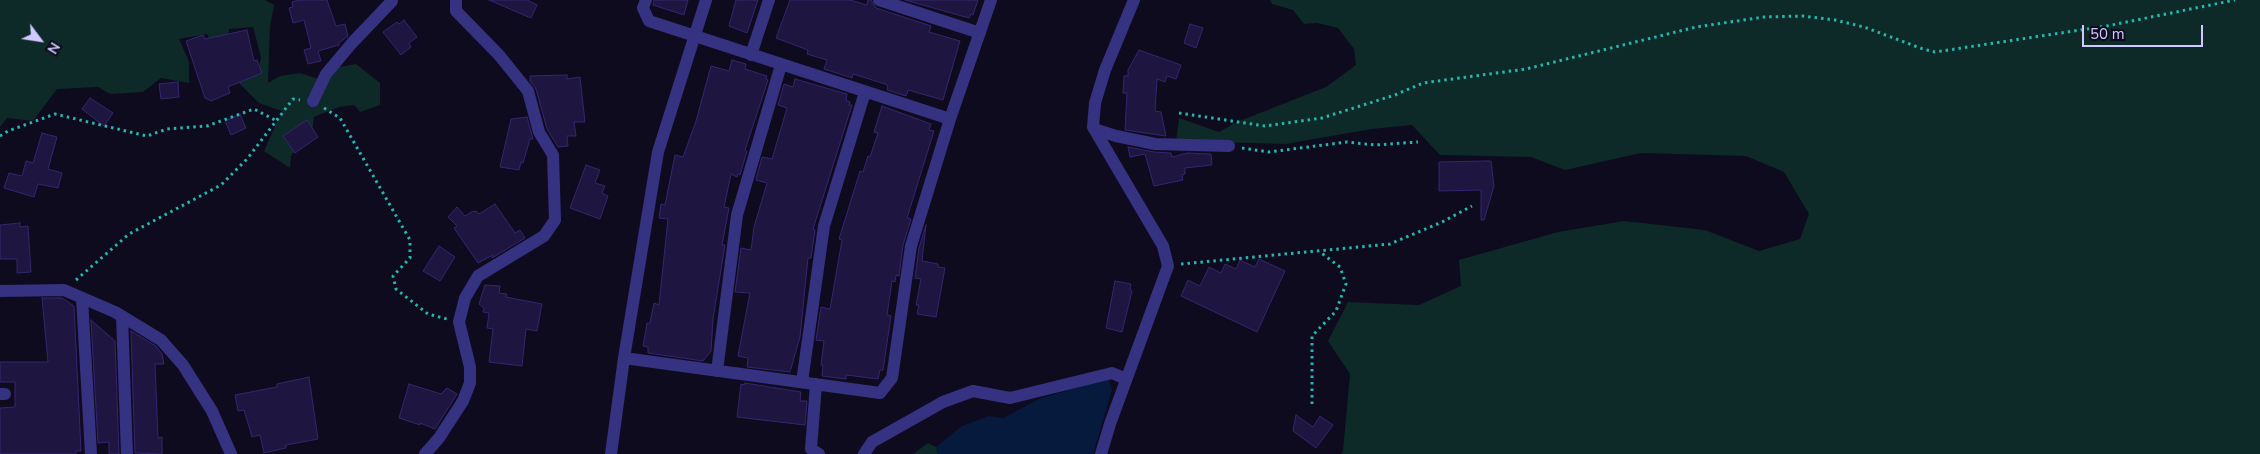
<!DOCTYPE html>
<style>
body{margin:0}
#map{position:relative;width:2260px;height:454px;overflow:hidden;background:#0e0b1f;font-family:"Nunito Sans",sans-serif}
canvas{display:block}
.north{position:absolute;left:15px;top:15px;width:50px;height:50px;-webkit-text-stroke:4px #0e0b1f;paint-order:stroke;rotate:121deg;font-size:14px;font-weight:700;line-height:20px;text-align:center;color:#cfc9ff}
.north::after{content:'';display:block;margin:auto;width:18px;height:22px;background:#cfc9ff;clip-path:polygon(50% 0,100% 100%,50% 72%,0 100%)}
.scale{position:absolute;left:2082px;top:25px;width:121px;height:22px;box-sizing:border-box;border:2px solid #cfc9ff;border-top:0;padding-left:6px;font-size:15px;line-height:18px;white-space:nowrap;color:#cfc9ff;-webkit-text-stroke:4px #0e0b1f;paint-order:stroke}
</style>
<div id="map">
<canvas width="2260" height="454"></canvas>
<div class="north">N</div>
<div class="scale">50 m</div>
</div>
<script>
const ctx = document.querySelector('canvas').getContext('2d');
ctx.lineJoin = 'round';
function fillPath(path, color) { ctx.fillStyle = color; ctx.fill(path, 'evenodd'); }
const poly = rows => new Path2D(rows.map(r => 'M' + r).join(''));
function strokePath(path, color, width, dash) { ctx.strokeStyle = color; ctx.lineWidth = width; ctx.lineCap = dash ? 'butt' : 'round'; ctx.setLineDash(dash || []); ctx.stroke(path); }
const green = poly([
 [0,0,265,0,274,5,270,27,268,83,280,76,300,73,325,81,334,68,356,64,380,83,380,105,360,112,354,105,339,107,314,117,311,140,303,139,291,156,290,168,264,151,282,111,259,103,239,83,243,74,258,72,261,57,253,27,229,29,227,62,219,63,207,34,179,39,189,62,189,83,161,78,143,92,110,94,98,87,57,89,33,121,7,118,0,127],
 [1270,0,2260,0,2260,454,1341,454,1343,451,1350,374,1328,341,1348,302,1419,305,1461,286,1459,260,1558,232,1624,221,1705,230,1759,251,1800,239,1809,214,1784,172,1746,156,1641,153,1565,170,1531,157,1440,155,1412,125,1372,129,1285,144,1176,141,1179,118,1219,132,1237,122,1326,87,1356,65,1354,49,1338,28,1317,23,1304,24,1293,10,1272,4],
 [928,443,936,447,938,454,913,454]
]);
const water = poly([
 [1108,378,1112,390,1093,454,938,454,936,447,962,426,989,416,1003,418,1039,399]
]);
const building = poly([
 [300,0,327,0,336,26,345,24,348,36,339,43,339,45,318,51,321,61,308,64,304,50,311,48,304,20,293,23,289,8,293,7,292,2,300,0],
 [489,0,527,0,537,5,531,18,489,0],
 [654,0,688,0,684,15,653,5,654,0],
 [736,0,758,0,747,33,729,26,736,0],
 [790,0,850,0,867,5,868,0,871,0,876,8,931,26,929,32,960,41,943,100,908,90,906,96,887,90,888,86,885,84,853,74,852,78,824,69,827,60,807,54,808,50,776,38,790,0],
 [905,0,978,0,973,15,971,14,969,18,905,0],
 [404,20,417,37,409,43,411,47,401,55,383,32,397,22,399,24,404,20],
 [1190,24,1203,28,1196,48,1184,43,1190,24],
 [247,30,254,61,257,60,262,73,228,87,230,93,211,101,205,98,186,41,203,35,205,39,247,30],
 [1139,50,1181,65,1176,79,1167,76,1165,82,1157,79,1155,111,1161,112,1166,136,1125,130,1127,93,1123,93,1124,76,1128,76,1128,70,1139,50],
 [732,60,746,64,745,69,767,76,766,79,768,80,745,150,747,151,740,175,738,174,737,177,731,174,724,207,729,208,722,245,725,245,713,319,711,351,703,361,648,353,648,347,643,346,647,323,650,323,654,303,659,305,666,238,668,219,659,218,661,204,665,205,675,155,683,157,696,121,711,66,729,71,732,60],
 [567,75,567,79,580,77,585,122,574,122,576,136,567,136,568,146,558,147,547,129,536,89,530,81,530,76,567,75],
 [795,79,847,94,846,100,850,102,849,105,852,105,813,229,815,230,811,258,808,258,800,337,790,372,747,367,748,358,738,356,750,293,735,292,741,248,751,250,754,227,767,183,756,180,762,157,772,159,787,108,778,105,784,84,793,87,795,79],
 [178,82,179,97,161,99,159,84,178,82],
 [90,98,113,113,104,126,82,109,90,98],
 [882,106,931,124,929,130,934,131,907,218,911,219,903,245,899,276,896,275,895,282,892,281,887,315,891,316,883,370,880,370,878,379,846,375,846,379,822,376,823,365,821,365,824,341,816,340,821,307,830,309,842,240,839,239,860,171,863,172,868,156,870,157,878,133,874,132,882,106],
 [240,114,246,128,231,135,225,121,240,114],
 [527,117,533,139,530,139,523,163,521,162,519,170,500,167,511,119,527,117],
 [307,120,318,137,295,153,283,136,307,120],
 [42,133,57,137,48,169,62,173,58,188,38,184,34,197,4,188,9,173,22,176,26,161,33,163,42,133],
 [1128,147,1154,152,1171,153,1172,157,1187,153,1211,154,1212,165,1185,168,1185,174,1182,175,1183,180,1154,186,1145,154,1130,157,1128,147],
 [1485,161,1491,161,1494,186,1484,220,1481,220,1481,190,1439,191,1439,162,1485,161],
 [586,165,600,170,595,183,605,186,602,193,608,196,600,219,570,208,586,165],
 [495,204,515,233,520,230,525,238,492,258,493,255,478,263,454,228,457,226,448,217,457,207,465,216,473,211,474,212,476,211,479,214,495,204],
 [20,223,20,227,28,226,31,272,17,273,17,259,0,259,0,225,20,223],
 [926,225,922,261,938,264,938,267,945,268,936,317,917,314,919,305,916,305,921,279,915,278,919,248,926,225],
 [439,246,455,257,440,281,423,271,439,246],
 [1259,259,1285,271,1257,332,1181,296,1188,280,1200,286,1209,267,1221,273,1225,264,1236,269,1240,260,1255,267,1259,259],
 [1115,281,1131,284,1130,290,1132,291,1122,332,1106,328,1115,281],
 [485,285,500,286,499,293,507,294,506,297,542,304,537,331,526,329,522,366,489,362,493,329,487,328,489,313,483,312,484,308,479,304,485,285],
 [42,298,62,298,74,306,81,451,76,451,76,454,0,454,0,408,15,407,15,382,0,382,0,362,48,362,42,298],
 [91,320,115,341,119,454,109,454,109,442,98,443,91,320],
 [131,331,156,346,162,354,164,364,155,364,158,438,162,437,162,454,135,453,131,331],
 [309,377,318,439,286,445,286,448,264,453,260,435,252,437,244,410,238,411,235,395,277,387,277,384,309,377],
 [745,383,801,392,800,401,807,401,805,425,737,417,741,384,744,385,745,383],
 [409,384,441,394,447,388,457,394,435,429,420,423,420,425,399,418,409,384],
 [1296,415,1313,427,1320,416,1333,425,1316,448,1293,431,1296,415]
]);
const path = poly([
 [324,108,340,118,410,240,410,258,393,276,396,289,428,314,447,319],
 [1179,113,1265,126,1322,118,1395,95,1423,83,1526,69,1696,27,1764,17,1803,16,1835,20,1864,27,1923,49,1935,52,2107,26,2235,0],
 [0,136,8,131,55,114,147,136,167,129,207,126,254,109,275,120],
 [1242,148,1269,152,1347,142,1375,145,1418,142],
 [1181,264,1390,244,1442,222,1472,206],
 [76,280,129,234,221,185,247,159,293,99,300,100],
 [1312,404,1312,336,1336,311,1346,284,1340,267,1320,252]
]);
const minor = poly([
 [646,0,643,8,649,21,950,119],
 [879,0,980,33],
 [751,55,769,0],
 [313,101,326,74,352,43,392,1],
 [1094,129,1116,136,1155,144,1229,146],
 [0,291,64,290,115,312,161,340,183,365,212,411,231,454],
 [82,298,91,454],
 [122,316,127,454],
 [624,358,880,393,892,378,911,246,950,119,991,0],
 [717,371,737,215,781,65],
 [802,382,824,226,865,92],
 [816,384,811,449,819,454],
 [0,394,5,394],
 [425,454,439,438,463,401,470,383,470,367,459,322,465,298,478,276,544,236,555,220,553,155,539,132,528,91,499,55,456,11,456,0],
 [611,454,624,358,658,152,706,0],
 [864,454,872,442,943,402,973,391,1010,398,1112,373,1126,379],
 [1101,454,1110,424,1168,266,1163,246,1093,127,1095,103,1105,70,1134,0]
]);
fillPath(green, '#0d2928');
fillPath(water, '#061a3d');
fillPath(building, '#1e1641');
strokePath(building, '#34266f', 1);
strokePath(path, '#25b7ad', 3, [2.5, 4]);
strokePath(minor, '#353281', 12);
</script>
